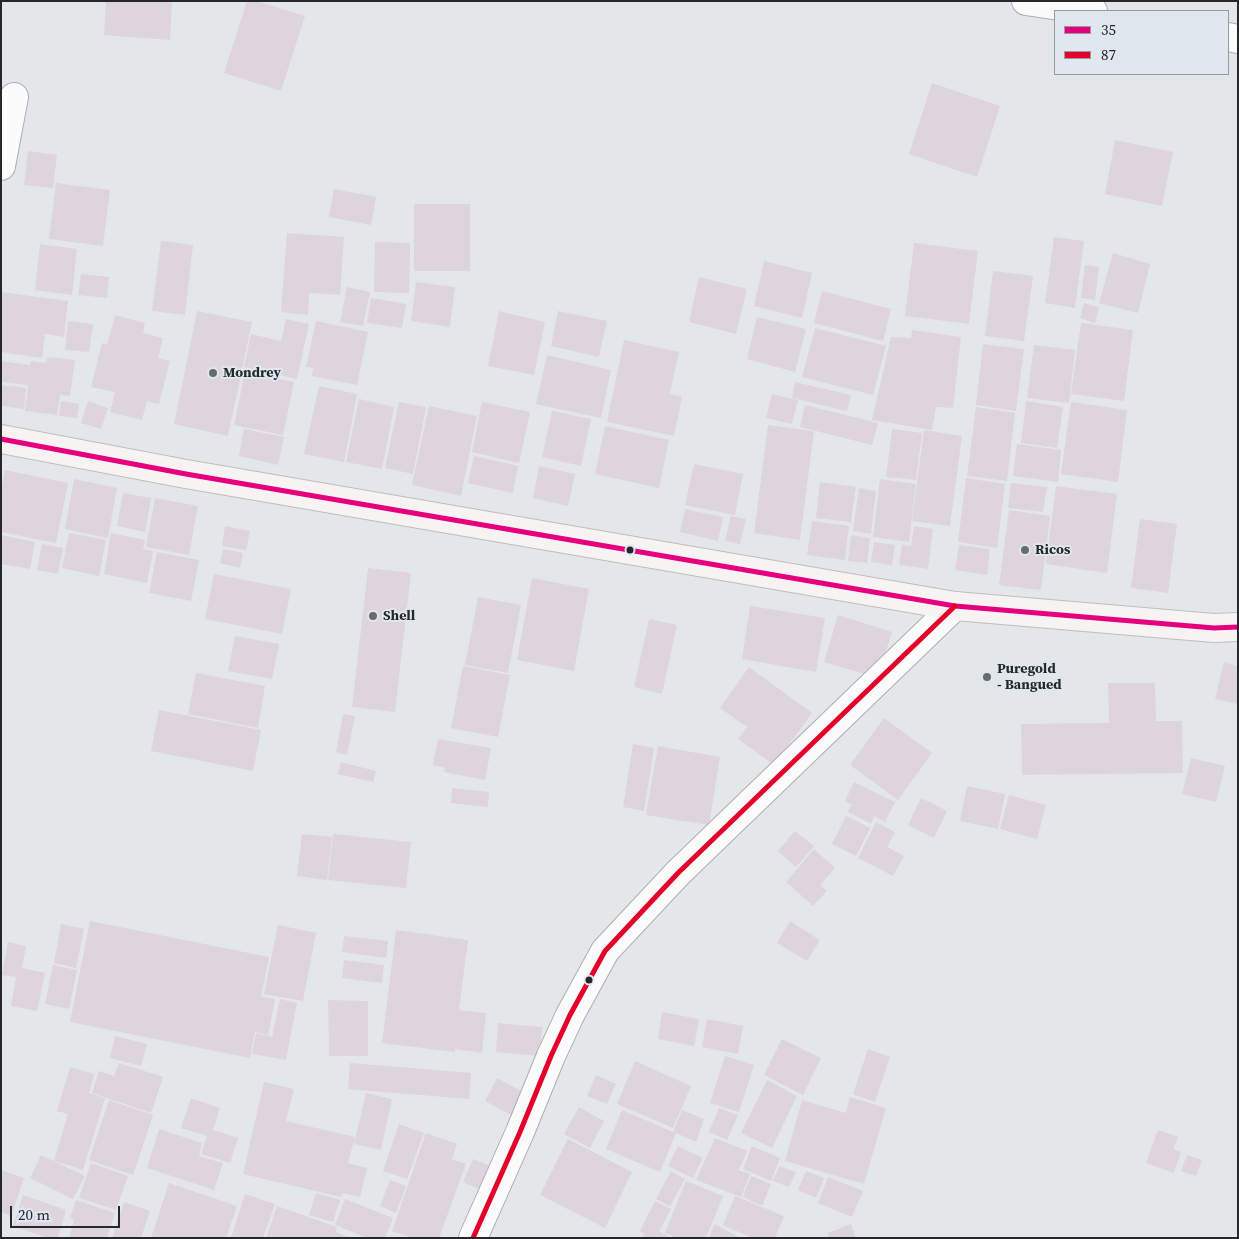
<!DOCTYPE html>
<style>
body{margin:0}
#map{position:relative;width:1239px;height:1239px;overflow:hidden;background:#e4e7ea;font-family:"Source Serif 4",serif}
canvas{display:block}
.frame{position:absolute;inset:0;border:2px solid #25282a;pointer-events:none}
.legend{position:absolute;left:1054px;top:10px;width:175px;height:65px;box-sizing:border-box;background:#e0e7ee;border:1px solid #959ba0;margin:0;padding:6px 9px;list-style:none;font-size:15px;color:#25282a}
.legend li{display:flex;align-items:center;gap:10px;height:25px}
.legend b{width:25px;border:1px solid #959ba0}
.scale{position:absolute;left:10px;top:1206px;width:110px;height:22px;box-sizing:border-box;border:2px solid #25282a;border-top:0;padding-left:6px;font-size:15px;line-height:18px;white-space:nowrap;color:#25282a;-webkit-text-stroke:4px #e0e7ee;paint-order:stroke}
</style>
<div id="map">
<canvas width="1239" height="1239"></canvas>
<div class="frame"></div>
<ul class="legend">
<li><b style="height:6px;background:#e5007d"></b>35</li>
<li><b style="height:6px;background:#e4002b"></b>87</li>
</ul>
<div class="scale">20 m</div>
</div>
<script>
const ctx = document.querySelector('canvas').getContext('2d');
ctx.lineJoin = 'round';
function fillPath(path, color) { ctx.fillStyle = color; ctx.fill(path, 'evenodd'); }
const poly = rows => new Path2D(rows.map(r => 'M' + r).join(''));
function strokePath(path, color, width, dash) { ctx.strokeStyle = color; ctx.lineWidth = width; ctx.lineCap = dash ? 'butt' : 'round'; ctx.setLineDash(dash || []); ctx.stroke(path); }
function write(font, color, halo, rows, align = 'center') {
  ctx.font = font + ' "Source Serif 4",serif'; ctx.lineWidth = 4; ctx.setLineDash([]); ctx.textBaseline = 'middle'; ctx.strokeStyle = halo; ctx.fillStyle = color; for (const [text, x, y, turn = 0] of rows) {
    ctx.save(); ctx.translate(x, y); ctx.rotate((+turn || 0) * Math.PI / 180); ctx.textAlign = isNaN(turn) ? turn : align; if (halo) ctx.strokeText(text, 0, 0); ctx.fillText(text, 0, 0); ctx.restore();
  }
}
const building = poly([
 [106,1,172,1,170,40,104,35],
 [247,1,256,1,305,16,281,91,224,73],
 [932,83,1000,106,977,177,909,154],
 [1115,140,1173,152,1162,206,1105,194],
 [28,151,57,155,53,188,24,185],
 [56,183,110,190,103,246,49,239],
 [334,189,376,197,371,225,329,217],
 [414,204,470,204,470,271,414,271],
 [287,233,344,237,340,295,309,293,308,315,281,312],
 [1054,237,1084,241,1075,308,1045,303],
 [161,241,193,245,185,315,152,311],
 [375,242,410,243,409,293,374,292],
 [914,243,978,251,969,324,905,316],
 [40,244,77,249,72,295,35,290],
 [1113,253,1150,264,1138,313,1099,303],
 [764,261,812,273,802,318,754,306],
 [1085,265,1099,267,1095,300,1081,298],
 [993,271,1033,276,1024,341,985,336],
 [81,274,109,277,107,298,78,295],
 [699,277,747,289,736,334,689,322],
 [416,282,455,287,450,327,411,321],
 [347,287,370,292,363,326,340,322],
 [822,291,891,309,883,341,814,323],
 [1,292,68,301,64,337,45,334,42,358,1,352],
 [371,298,406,304,402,328,367,323],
 [1084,303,1099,307,1095,323,1080,318],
 [197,311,252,322,228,436,174,424],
 [499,311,545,322,534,375,488,366],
 [558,311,607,321,599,357,551,346],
 [115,315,145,323,143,333,163,338,158,358,170,361,159,404,147,401,142,420,110,412,115,392,91,387,102,343,107,345],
 [757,317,806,329,795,372,747,359],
 [286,319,309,324,297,379,244,367,251,334,281,341],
 [68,321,93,324,89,352,65,350],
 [316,321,368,332,357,385,312,376,313,368,306,367],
 [1081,323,1133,330,1124,401,1071,394],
 [815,328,886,346,873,395,802,377],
 [912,330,961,337,953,408,936,407,932,430,872,420,891,337,911,338],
 [624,340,679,352,670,394,682,397,674,436,607,422],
 [983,344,1024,349,1016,411,976,405],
 [1034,345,1075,350,1069,403,1027,398],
 [547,355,611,370,601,418,536,404],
 [47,357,75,360,70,396,60,395,57,415,25,411,28,385,1,382,1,361,30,365,31,361,46,363],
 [245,372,294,382,283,435,234,425],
 [795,382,851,395,847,411,792,398],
 [1,385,26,388,24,409,1,406],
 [319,386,357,394,344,462,304,454],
 [772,394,798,400,792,424,766,418],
 [359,399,394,407,382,469,346,462],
 [61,401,79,404,77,418,59,416],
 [88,401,108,408,101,429,81,423],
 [1026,401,1063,407,1057,448,1021,443],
 [399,402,426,407,413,474,385,468],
 [482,402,530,412,519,463,472,452],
 [1071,402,1127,410,1118,482,1061,474],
 [805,405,878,423,872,445,800,427],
 [429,406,477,416,461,496,412,485],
 [976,407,1015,413,1007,481,967,476],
 [552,411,591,419,581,466,542,457],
 [768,425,814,431,800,540,754,533],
 [605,426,669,440,659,488,595,474],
 [244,429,284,437,278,465,239,456],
 [892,429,922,433,916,480,886,477],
 [924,430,962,436,950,526,912,521],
 [1017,444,1061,450,1058,482,1013,476],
 [474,456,518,466,513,493,468,483],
 [694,464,743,474,735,515,685,505],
 [539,466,575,474,568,506,533,498],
 [5,470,68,483,56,543,1,532,1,490],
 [966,478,1005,484,997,548,958,542],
 [74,479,117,488,108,538,65,529],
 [880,479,916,484,909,542,873,537],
 [820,482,856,487,851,522,816,518],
 [1011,483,1047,487,1043,512,1008,508],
 [1056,486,1117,494,1107,573,1046,564],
 [859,488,876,491,871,534,853,531],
 [123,493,151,498,145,532,117,526],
 [155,498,198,506,189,555,146,547],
 [685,509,723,517,718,541,680,532],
 [1009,510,1050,516,1041,590,999,585],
 [731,516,746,519,740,544,725,541],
 [1140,519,1177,524,1168,593,1131,588],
 [812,521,849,526,845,560,807,555],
 [225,526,250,531,246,550,222,546],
 [914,526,933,529,928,569,899,565,902,545,911,546],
 [69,533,106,540,99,576,62,568],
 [111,533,145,540,143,549,153,551,147,583,104,574],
 [1,535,35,542,30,569,1,564],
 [851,535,870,538,867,563,848,561],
 [874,542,895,545,892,565,871,562],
 [42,544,63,548,58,574,37,570],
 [959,545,990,549,987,575,955,570],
 [223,549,243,553,240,568,220,563],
 [157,552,199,560,191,601,149,593],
 [368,568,411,573,395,712,352,707],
 [214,574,291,589,282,634,205,619],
 [532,578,589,589,574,671,517,660],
 [478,597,521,605,508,673,465,665],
 [750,606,825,618,816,672,742,659],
 [838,615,892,632,878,678,824,662],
 [649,619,677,625,662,694,634,687],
 [235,636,279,644,272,679,228,671],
 [1224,662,1238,666,1237,704,1215,699],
 [463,666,510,675,498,737,451,728],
 [749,667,812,713,774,765,738,739,747,727,720,708],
 [196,673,265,686,258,728,188,714],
 [1108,683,1155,683,1156,721,1182,721,1183,773,1022,775,1021,724,1109,723],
 [159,710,261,730,253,771,151,751],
 [343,714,355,716,347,755,336,752],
 [884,718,932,753,898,800,850,765],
 [438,739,491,748,485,780,444,772,445,768,433,765],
 [633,744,654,748,644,811,623,807],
 [658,746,720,757,709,825,646,815],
 [1191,758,1225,766,1216,802,1182,794],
 [341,762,376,771,373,782,338,774],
 [854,782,895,802,885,822,874,816,871,824,848,812,852,805,845,801],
 [967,786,1005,794,998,829,960,821],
 [452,788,489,792,488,807,451,803],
 [1009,795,1046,805,1037,839,1000,829],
 [921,798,947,811,934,838,908,825],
 [846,816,870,828,856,856,832,844],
 [876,822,895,832,887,847,904,856,893,876,858,858],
 [795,831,814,846,796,867,778,851],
 [302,834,332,837,327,880,297,876],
 [333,834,411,842,406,888,328,880],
 [814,849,835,868,820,885,827,891,813,906,786,882],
 [90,921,269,957,261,997,275,999,268,1035,255,1032,250,1058,70,1022],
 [790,921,820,940,807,961,777,943],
 [61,924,84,929,76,968,54,963],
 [278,925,316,933,303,1001,264,994],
 [396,930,468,940,459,1010,486,1013,482,1053,455,1049,455,1052,382,1043],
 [344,936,388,941,386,958,342,952],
 [8,942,26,946,22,968,45,973,37,1011,11,1006,16,977,2,975],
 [344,960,384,965,382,983,342,978],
 [53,965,77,970,69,1009,45,1004],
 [280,999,297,1003,286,1060,252,1054,256,1033,272,1037],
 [328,1000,368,1001,368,1056,329,1056],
 [662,1012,699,1019,694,1046,658,1039],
 [707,1019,743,1026,738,1054,702,1047],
 [498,1023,542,1027,540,1056,496,1052],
 [115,1036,147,1044,141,1066,110,1058],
 [782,1039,821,1058,803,1095,764,1075],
 [868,1049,890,1057,875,1102,853,1094],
 [725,1056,754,1065,739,1112,710,1103],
 [635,1061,691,1086,673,1128,617,1104],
 [119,1063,163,1077,151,1113,92,1093,99,1071,114,1076],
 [350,1063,471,1073,469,1099,348,1089],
 [70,1067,94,1074,89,1093,105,1098,83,1170,54,1161,68,1114,57,1111],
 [596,1075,616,1084,607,1104,587,1096],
 [497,1078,531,1096,519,1119,485,1101],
 [767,1080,797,1096,772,1148,741,1133],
 [264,1082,294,1089,286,1121,355,1137,348,1163,367,1168,360,1197,342,1193,341,1197,243,1174],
 [366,1093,392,1099,381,1150,354,1144],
 [850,1097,886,1108,864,1184,785,1161,802,1100,846,1113],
 [191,1098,220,1108,213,1130,238,1138,230,1163,201,1154,207,1136,181,1128],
 [109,1100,153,1115,133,1175,89,1160],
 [579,1107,604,1121,590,1148,564,1134],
 [719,1108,738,1115,727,1140,709,1132],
 [622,1110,673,1132,682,1110,704,1119,696,1142,676,1133,660,1172,606,1149],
 [399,1124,424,1133,407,1179,383,1171],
 [159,1129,202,1143,199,1156,223,1163,214,1190,147,1168],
 [1158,1130,1178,1137,1173,1149,1181,1152,1174,1173,1146,1163],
 [426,1133,457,1144,452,1159,466,1164,439,1238,412,1238,392,1231],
 [715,1138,747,1151,739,1170,750,1174,741,1197,696,1180],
 [568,1139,632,1172,605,1228,540,1195],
 [678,1146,703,1158,693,1178,668,1166],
 [752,1146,780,1158,771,1181,743,1169],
 [41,1155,85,1176,73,1199,30,1178],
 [1187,1155,1202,1160,1196,1176,1181,1171],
 [473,1159,495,1168,484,1191,463,1182],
 [91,1163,128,1176,116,1210,79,1198],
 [779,1166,796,1172,789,1187,773,1181],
 [1,1170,24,1178,11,1216,1,1212],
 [671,1171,685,1179,670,1206,656,1199],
 [806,1171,824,1178,816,1198,798,1190],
 [751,1176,771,1184,762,1206,743,1197],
 [828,1177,863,1191,852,1217,818,1203],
 [390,1180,406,1186,396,1213,380,1206],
 [686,1181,723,1196,706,1238,676,1238,665,1233],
 [169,1183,237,1206,226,1238,151,1238],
 [316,1193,340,1200,333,1222,309,1215],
 [245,1194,275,1204,263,1238,231,1238],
 [23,1195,66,1210,58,1238,48,1238,13,1226],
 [735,1196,784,1216,775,1238,753,1238,723,1225],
 [345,1199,393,1218,385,1238,367,1238,335,1225],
 [76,1200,115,1213,107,1238,69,1238,74,1220,70,1218],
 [655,1201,671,1209,659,1231,668,1236,667,1238,642,1238,644,1233,640,1231],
 [124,1202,150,1211,141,1238,112,1238],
 [277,1206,337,1227,336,1232,350,1238,266,1238],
 [715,1224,740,1238,708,1238],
 [851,1224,856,1238,829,1238,828,1233]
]);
const street = poly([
 [1026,1,1093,11],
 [1228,37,1238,39],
 [1,166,14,97],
 [473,1238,520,1132,551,1056,570,1015,605,951,678,873,955,606]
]);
const primary = poly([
 [1,439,186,474,955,606,1214,628,1238,627]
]);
const bus1 = poly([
 [1,439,186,474,955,606,1214,628,1238,627]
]);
const bus2 = poly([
 [473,1238,520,1132,551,1056,570,1015,605,951,678,873,955,606]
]);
const markers = [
 [213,373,5,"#686b6d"],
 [630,550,4.5,"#25282a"],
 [1025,550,5,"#686b6d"],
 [373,616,5,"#686b6d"],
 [987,677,5,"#686b6d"],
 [589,980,4.5,"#25282a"]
];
const poiNames = [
 ["Mondrey",223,373],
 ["Ricos",1035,550],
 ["Shell",383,616],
 ["Puregold",997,669],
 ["- Bangued",997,685]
];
fillPath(building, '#ddd4de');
strokePath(street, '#acafb1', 30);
strokePath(primary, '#c1bcbc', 30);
strokePath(street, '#fbfbfc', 28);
strokePath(primary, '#f7f3f2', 28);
strokePath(bus1, '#e5007d', 5);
strokePath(bus2, '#e4002b', 5);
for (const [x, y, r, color] of markers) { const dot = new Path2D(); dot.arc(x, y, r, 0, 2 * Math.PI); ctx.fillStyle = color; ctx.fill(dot); strokePath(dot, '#e0e7ee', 2); }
write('bold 14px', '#25282a', '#e0e7ee', poiNames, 'left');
</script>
